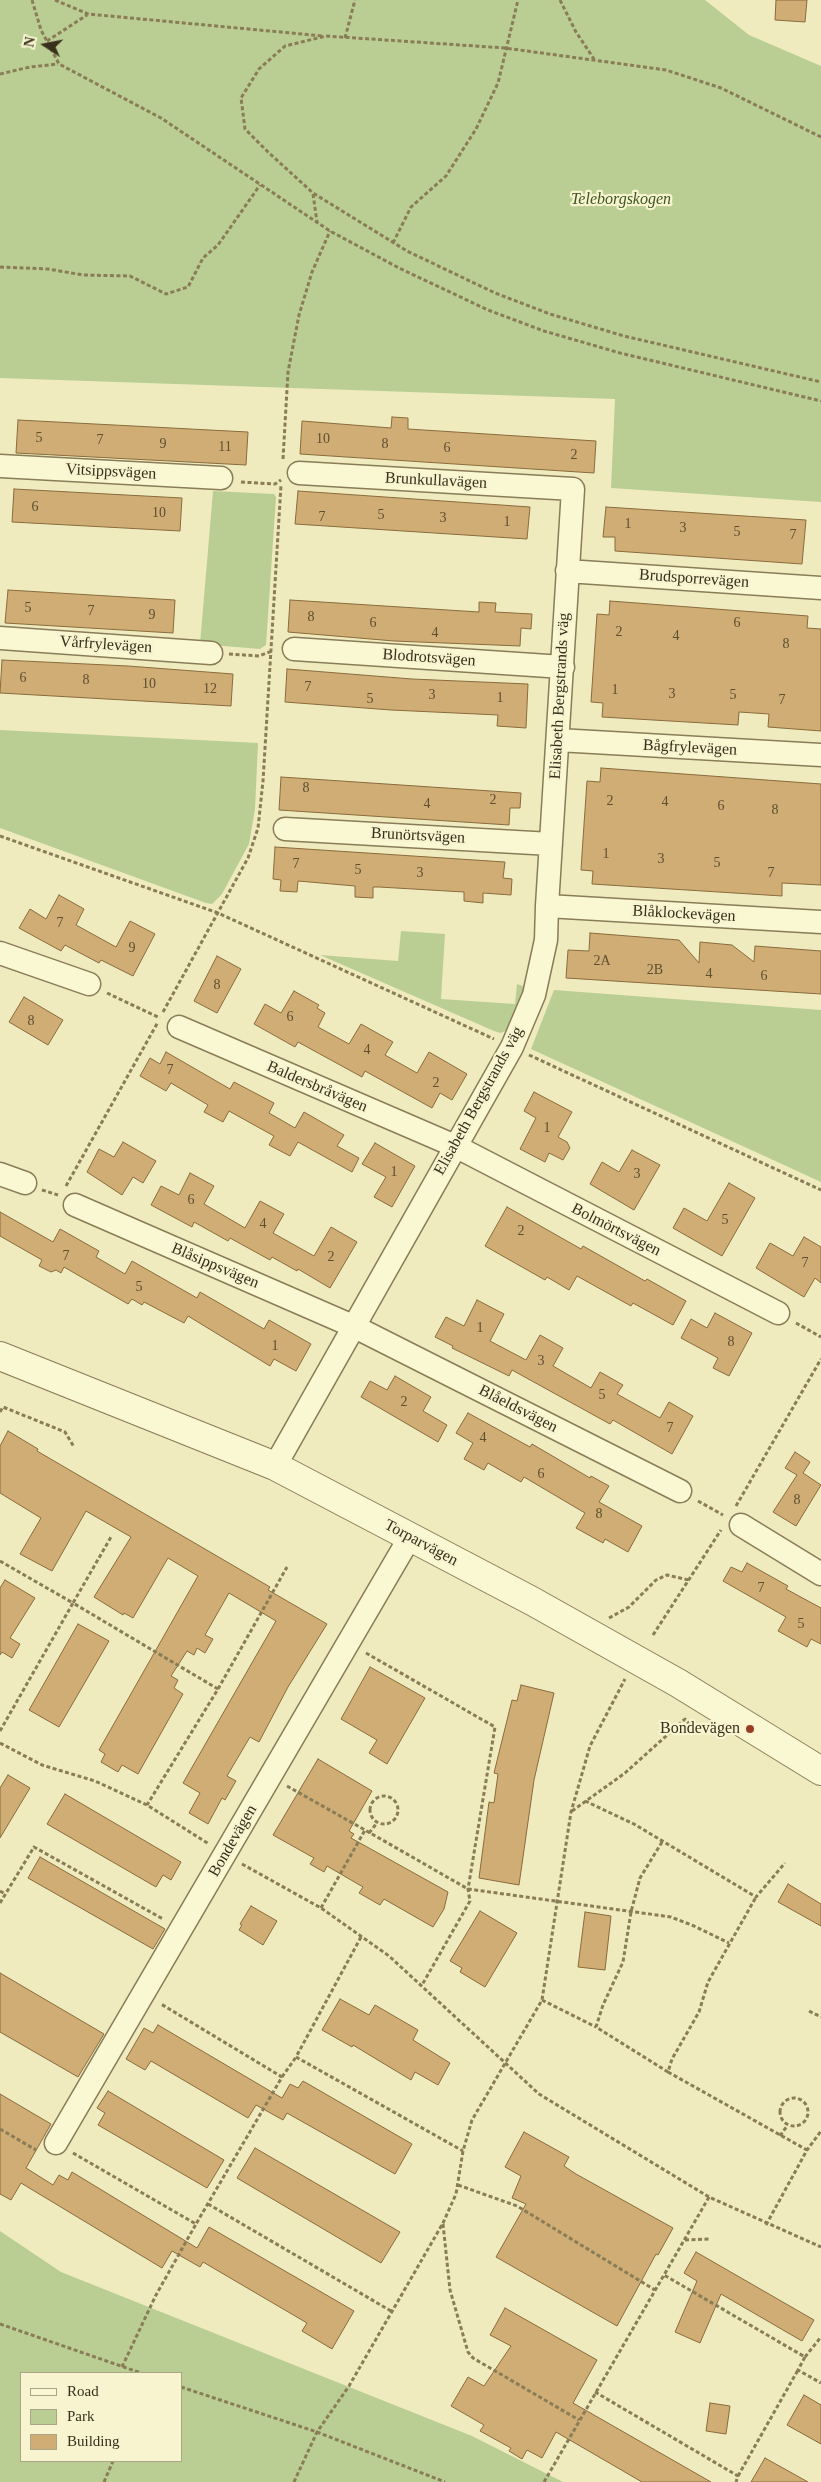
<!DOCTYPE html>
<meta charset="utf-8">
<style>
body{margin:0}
#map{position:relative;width:821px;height:2482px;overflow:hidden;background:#efebbf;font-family:Georgia,serif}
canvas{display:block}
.legend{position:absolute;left:20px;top:2372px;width:162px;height:90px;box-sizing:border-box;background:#f7f4cf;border:1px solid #aba587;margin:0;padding:6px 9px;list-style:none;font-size:15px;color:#382f1c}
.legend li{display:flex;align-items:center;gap:10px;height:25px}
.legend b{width:25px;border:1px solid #aba587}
.north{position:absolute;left:20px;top:20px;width:50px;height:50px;-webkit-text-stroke:4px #f7f4cf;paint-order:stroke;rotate:281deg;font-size:14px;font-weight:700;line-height:20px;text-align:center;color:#382f1c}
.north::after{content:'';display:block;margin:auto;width:18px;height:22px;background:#382f1c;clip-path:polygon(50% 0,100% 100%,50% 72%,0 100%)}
</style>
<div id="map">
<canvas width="821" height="2482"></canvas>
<ul class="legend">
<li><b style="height:6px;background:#faf7d3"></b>Road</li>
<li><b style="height:14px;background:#bace93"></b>Park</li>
<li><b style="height:14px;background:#cfad74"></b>Building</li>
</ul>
<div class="north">N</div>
</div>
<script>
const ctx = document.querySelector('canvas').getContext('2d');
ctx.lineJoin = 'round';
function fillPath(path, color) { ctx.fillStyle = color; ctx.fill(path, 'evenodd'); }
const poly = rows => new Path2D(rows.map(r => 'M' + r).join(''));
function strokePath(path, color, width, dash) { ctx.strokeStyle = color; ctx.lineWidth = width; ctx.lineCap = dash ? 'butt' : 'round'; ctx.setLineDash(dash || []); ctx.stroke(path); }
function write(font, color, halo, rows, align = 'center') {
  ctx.font = font + ' Georgia,serif'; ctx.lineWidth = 4.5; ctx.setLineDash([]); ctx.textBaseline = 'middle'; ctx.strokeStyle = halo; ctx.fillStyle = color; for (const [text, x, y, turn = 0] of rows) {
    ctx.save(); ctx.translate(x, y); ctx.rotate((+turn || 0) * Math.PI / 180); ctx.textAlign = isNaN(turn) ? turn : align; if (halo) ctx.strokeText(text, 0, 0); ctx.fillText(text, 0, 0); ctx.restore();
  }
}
const green = poly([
 [0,0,705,0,749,35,821,66,821,502,611,488,615,399,0,378],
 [213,491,274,494,276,497,266,645,260,649,200,644],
 [0,730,258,743,255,809,249,844,222,894,212,904,206,903,0,828],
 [401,931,445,934,441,999,515,1004,517,984,523,986,524,994,509,1030,500,1033,494,1031,320,955,398,961],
 [554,990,821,1010,821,1182,531,1049],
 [0,2231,61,2272,472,2436,563,2482,0,2482],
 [21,2373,181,2373,181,2461,21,2461]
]);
const building = poly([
 [776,0,807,0,805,22,775,20,776,0],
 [392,417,408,418,408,429,596,441,594,473,300,454,302,421,391,428,392,417],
 [18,420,248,432,246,465,16,453,18,420],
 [14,489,182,498,180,531,12,522,14,489],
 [298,491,530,507,527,539,295,524,298,491],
 [606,507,806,520,802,564,615,551,615,537,603,537,606,507],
 [8,590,175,600,173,633,5,623,8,590],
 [290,600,479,612,479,602,496,603,495,612,532,614,531,629,521,628,520,646,394,641,288,632,290,600],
 [610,601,808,616,807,628,821,629,821,731,768,727,769,714,739,712,738,725,602,717,603,703,591,702,597,614,609,615,610,601],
 [2,660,128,666,233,674,231,706,0,693,2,660],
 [287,669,412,679,528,684,526,728,497,726,498,715,391,710,285,702,287,669],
 [601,768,821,784,821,885,782,883,782,896,592,884,593,871,581,870,583,839,587,781,600,782,601,768],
 [281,777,521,793,520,808,510,808,509,825,279,810,281,777],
 [275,847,505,862,503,878,512,879,511,895,483,893,483,903,464,901,464,892,379,887,373,887,373,898,355,897,355,886,298,881,297,892,280,891,281,880,273,879,275,847],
 [59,895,84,909,76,925,116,947,130,921,155,934,133,976,101,960,99,963,65,945,61,951,19,928,30,909,46,919,59,895],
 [590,933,679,940,699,963,700,942,732,945,754,962,755,946,821,951,821,994,566,978,568,950,589,951,590,933],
 [217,956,241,969,217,1013,194,1001,217,956],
 [294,991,319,1005,317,1008,325,1013,318,1027,349,1044,361,1024,393,1042,385,1055,417,1073,429,1052,467,1074,452,1100,440,1093,432,1108,365,1071,362,1077,298,1042,295,1047,254,1024,265,1004,281,1013,294,991],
 [24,997,63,1020,48,1045,9,1022,24,997],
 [166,1052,230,1089,234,1082,274,1103,269,1113,295,1128,304,1112,344,1135,337,1146,359,1158,352,1172,298,1142,290,1156,269,1145,274,1136,229,1111,223,1122,204,1112,208,1105,171,1083,166,1091,140,1076,150,1058,160,1064,166,1052],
 [534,1092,572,1112,558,1137,567,1142,570,1148,563,1160,549,1153,545,1162,520,1149,536,1118,524,1111,534,1092],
 [123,1142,156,1161,143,1183,133,1177,122,1195,87,1172,99,1149,114,1157,123,1142],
 [375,1143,415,1166,392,1207,374,1197,386,1177,362,1164,375,1143],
 [632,1150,660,1165,634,1210,590,1184,602,1162,619,1172,632,1150],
 [190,1173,214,1186,204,1204,245,1228,260,1201,284,1214,273,1233,314,1256,331,1227,357,1242,330,1288,298,1269,297,1271,272,1257,270,1260,230,1238,228,1241,194,1222,192,1227,151,1205,161,1186,179,1195,190,1173],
 [729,1183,755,1198,722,1256,673,1228,684,1208,707,1221,729,1183],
 [507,1207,581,1249,583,1246,645,1281,647,1279,686,1301,673,1325,633,1303,631,1306,577,1276,569,1290,547,1277,545,1280,485,1246,507,1207],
 [0,1212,53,1242,60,1229,99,1251,96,1257,125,1274,132,1261,197,1298,200,1292,264,1329,269,1320,311,1344,296,1371,274,1359,270,1366,188,1316,184,1323,144,1302,142,1305,132,1299,128,1304,64,1267,61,1273,56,1270,51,1272,39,1266,42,1260,0,1236,0,1212],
 [804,1237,821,1247,821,1283,815,1278,804,1297,756,1268,770,1243,793,1256,804,1237],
 [477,1300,504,1314,490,1341,526,1360,540,1335,563,1348,553,1366,591,1388,600,1372,623,1385,617,1394,660,1418,669,1402,693,1416,672,1454,613,1420,610,1424,512,1370,509,1376,452,1348,453,1346,435,1337,446,1317,464,1326,477,1300],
 [715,1313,752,1333,729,1376,713,1368,718,1358,681,1338,691,1319,707,1328,715,1313],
 [395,1376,431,1397,423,1411,447,1425,438,1442,361,1397,370,1381,387,1390,395,1376],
 [468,1413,530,1447,532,1444,590,1478,591,1476,609,1486,599,1502,642,1526,628,1552,605,1539,603,1543,576,1528,585,1513,524,1477,521,1482,488,1463,484,1470,464,1459,473,1443,456,1433,468,1413],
 [8,1431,38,1449,37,1451,270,1587,268,1590,327,1624,288,1687,259,1742,250,1737,227,1776,236,1781,225,1800,222,1798,208,1824,189,1813,200,1793,183,1783,276,1621,229,1593,205,1635,213,1639,205,1653,197,1648,194,1655,187,1651,171,1676,178,1680,174,1688,183,1694,138,1774,122,1765,118,1772,101,1762,105,1754,99,1750,198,1576,168,1558,133,1618,124,1613,123,1615,94,1597,131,1537,86,1511,52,1571,20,1554,41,1518,0,1493,0,1446,8,1431],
 [795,1452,810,1462,803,1473,821,1485,796,1526,773,1512,797,1475,785,1468,795,1452],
 [747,1563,788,1586,786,1589,821,1608,821,1644,811,1639,807,1647,778,1631,786,1617,723,1581,731,1567,742,1572,747,1563],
 [5,1580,35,1598,10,1638,20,1644,12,1658,2,1652,0,1655,0,1588,5,1580],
 [78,1624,109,1641,59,1727,29,1710,78,1624],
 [370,1667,425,1698,387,1764,369,1753,377,1740,341,1719,370,1667],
 [521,1685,554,1693,534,1780,519,1885,479,1878,489,1802,494,1803,498,1774,494,1773,512,1700,517,1701,521,1685],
 [318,1759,372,1791,349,1831,354,1834,351,1838,448,1892,444,1909,433,1927,384,1899,380,1905,359,1893,363,1887,327,1866,324,1872,310,1864,314,1858,273,1835,318,1759],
 [8,1775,30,1788,0,1838,0,1788,8,1775],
 [65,1794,181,1862,171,1880,163,1875,156,1887,47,1824,65,1794],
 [40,1857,165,1929,153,1949,28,1878,40,1857],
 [788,1884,821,1904,821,1926,778,1902,788,1884],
 [251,1906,277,1921,263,1945,239,1930,242,1925,240,1924,251,1906],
 [480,1911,517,1933,485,1987,460,1972,462,1968,450,1961,480,1911],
 [585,1912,611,1916,605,1970,578,1967,585,1912],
 [0,1973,104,2034,78,2077,0,2032,0,1973],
 [340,1999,369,2015,375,2005,418,2030,413,2040,450,2063,438,2085,415,2072,411,2080,353,2045,352,2047,322,2030,340,1999],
 [158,2025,282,2098,290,2084,298,2088,303,2081,412,2144,395,2174,287,2113,283,2120,256,2105,248,2118,151,2061,145,2070,126,2059,144,2028,153,2033,158,2025],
 [108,2091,224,2160,207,2188,98,2125,105,2113,97,2108,108,2091],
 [0,2094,51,2124,26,2168,53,2185,59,2175,68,2180,72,2172,197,2248,209,2227,354,2311,332,2349,302,2331,307,2323,203,2262,200,2267,172,2251,162,2268,21,2183,11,2200,0,2194,0,2094],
 [524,2132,569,2157,564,2166,576,2174,673,2228,658,2255,656,2254,617,2326,496,2257,526,2204,512,2198,521,2176,505,2167,524,2132],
 [255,2148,400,2232,381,2263,237,2178,255,2148],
 [696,2252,814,2320,802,2341,721,2294,700,2343,675,2332,697,2281,684,2273,696,2252],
 [505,2308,597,2360,573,2403,711,2482,642,2482,556,2432,542,2458,527,2450,522,2459,509,2451,511,2448,480,2431,484,2425,451,2406,468,2377,484,2386,511,2346,490,2335,505,2308],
 [804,2395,821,2405,821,2444,787,2425,804,2395],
 [710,2403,730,2406,726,2434,706,2431,710,2403],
 [765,2458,808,2482,751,2482,765,2458]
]);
const path = poly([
 [32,0,41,30,59,64,161,118,330,231,399,268,488,310,544,331,620,353,821,401],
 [55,0,88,14,323,36],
 [560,0,576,32,594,59],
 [345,38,355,0],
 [47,41,87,15],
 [0,74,30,67,58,64],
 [821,137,721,88,666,70,505,48,326,36,285,46,259,69,241,98,245,129,268,152,313,193,407,251,495,293,550,314,624,336,821,382],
 [313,194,317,222],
 [393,243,411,207,446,176,476,129,498,83,518,0],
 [0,267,48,269,83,275,130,276,166,294,188,287,203,258,218,245,260,185],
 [283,459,288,372,299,315,312,272,330,231],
 [241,482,275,484,281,480],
 [229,654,259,656,272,651],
 [0,836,218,913,494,1039],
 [107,993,160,1018],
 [163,1012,248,858,258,828,263,781,281,485],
 [529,1055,821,1190],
 [66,1186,158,1022],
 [42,1190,58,1195],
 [796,1323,821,1337],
 [0,1412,3,1407,65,1432,74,1447],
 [698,1501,723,1515],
 [736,1506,821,1359],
 [0,1561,73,1603,111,1537],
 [609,1618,629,1607,656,1580,667,1575,689,1580],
 [653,1635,721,1530],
 [366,1653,495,1727,468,1889,470,1901,422,1985],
 [218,1689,287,1567],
 [0,1731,73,1603,218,1689,147,1805],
 [0,1743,42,1765,95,1781,147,1805,209,1844],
 [287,1786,365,1830],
 '370 1810a14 14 0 1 1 28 0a14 14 0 1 1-28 0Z',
 [585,1801,634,1824,756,1897,785,1863],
 [572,1811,625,1773,685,1719,692,1727],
 [369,1833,377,1823],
 [662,1842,640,1878,631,1912,623,1962,603,2005,596,2027,668,2072,672,2059,699,2012,708,1982,756,1897],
 [242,1864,321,1908,389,1956,539,2094,709,2197,821,2247],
 [0,1891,5,1894],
 [0,1903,34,1847,163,1919],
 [321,1908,365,1830,468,1889,671,1917,694,1926,729,1943],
 [361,1937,296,2057,463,2151],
 [542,2000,596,2027],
 [809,2011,821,2017],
 [668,2072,807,2150],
 [282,2077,296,2057],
 '780 2112a14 14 0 1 1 28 0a14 14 0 1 1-28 0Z',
 [0,2129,36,2150],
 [780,2136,787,2126],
 [73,2153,196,2224,282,2077,161,2004],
 [458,2185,517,2206,655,2290],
 [709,2197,664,2275,805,2357,798,2370,821,2383],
 [208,2204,391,2311],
 [443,2224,450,2290,468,2352,473,2358,579,2420],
 [766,2225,807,2150,821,2131],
 [685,2240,709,2239],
 [0,2324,141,2373],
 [805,2357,821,2337],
 [122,2367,156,2295,196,2224],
 [181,2387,317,2432,445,2482],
 [595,2392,738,2476,736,2482],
 [738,2476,798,2370],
 [104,2482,113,2461],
 [294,2482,317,2432,349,2386,443,2223,456,2194,463,2151,472,2120,542,2000,571,1812,590,1746,625,1679],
 [544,2482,664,2275]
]);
const minor = poly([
 [0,466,221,478],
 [567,571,821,588],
 [0,638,211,653],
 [294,649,563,667],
 [558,740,821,755],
 [285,829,551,844],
 [547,906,821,922],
 [0,953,89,984],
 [179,1027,455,1146,778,1313],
 [0,1174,25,1183],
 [75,1205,355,1327,680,1491],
 [275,1466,512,1047,534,995,546,940,547,906,573,489,299,473],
 [741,1525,821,1574],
 [56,2143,410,1537]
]);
const tertiary = poly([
 [0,1356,275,1466,532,1601,678,1683,821,1771]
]);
const markers = [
 [750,1729,5,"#9a3d25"]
];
const numberNames = [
 ["5",39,438],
 ["10",323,439],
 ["7",100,440],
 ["9",163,444],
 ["8",385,444],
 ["11",225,447],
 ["6",447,448],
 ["2",574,455],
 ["6",35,507],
 ["10",159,513],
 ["5",381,515],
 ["7",322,517],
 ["3",443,518],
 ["1",507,522],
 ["1",628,524],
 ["3",683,528],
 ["5",737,532],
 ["7",793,535],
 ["5",28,608],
 ["7",91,611],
 ["9",152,615],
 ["8",311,617],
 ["6",373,623],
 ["6",737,623],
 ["2",619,632],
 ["4",435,633],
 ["4",676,636],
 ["8",786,644],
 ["6",23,678],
 ["8",86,680],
 ["10",149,684],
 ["7",308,687],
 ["12",210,689],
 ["1",615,690],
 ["3",672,694],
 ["3",432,695],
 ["5",733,695],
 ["1",500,698],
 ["5",370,699],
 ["7",782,700],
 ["8",306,788],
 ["2",493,800],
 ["2",610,801],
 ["4",665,802],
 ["4",427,804],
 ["6",721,806],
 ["8",775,810],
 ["1",606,854],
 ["3",661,859],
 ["5",717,863],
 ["7",296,864],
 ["5",358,870],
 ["3",420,873],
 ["7",771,873],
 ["7",60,923],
 ["9",132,948],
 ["2A",602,961],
 ["2B",655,970],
 ["4",709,974],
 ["6",764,976],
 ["8",217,985],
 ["6",290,1017],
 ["8",31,1021],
 ["4",367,1050],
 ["7",170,1070],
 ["2",436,1083],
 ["1",547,1128],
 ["1",394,1172],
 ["3",637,1174],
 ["6",191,1200],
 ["5",725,1220],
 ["4",263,1224],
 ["2",521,1231],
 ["7",66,1256],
 ["2",331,1257],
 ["7",805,1263],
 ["5",139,1287],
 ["1",480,1328],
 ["8",731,1342],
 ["1",275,1346],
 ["3",541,1361],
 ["5",602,1395],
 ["2",404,1402],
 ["7",670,1428],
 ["4",483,1438],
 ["6",541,1474],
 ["8",797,1500],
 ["8",599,1514],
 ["7",761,1588],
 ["5",801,1624]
];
const parkNames = [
 ["Teleborgskogen",621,200]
];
const streetNames = [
 ["Vitsippsvägen",111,472,3],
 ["Brunkullavägen",436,481,3],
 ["Brudsporrevägen",694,579,4],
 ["Vårfrylevägen",106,645,4],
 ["Blodrotsvägen",429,658,4],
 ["Elisabeth Bergstrands väg",560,696,-87],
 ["Bågfrylevägen",690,748,3],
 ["Brunörtsvägen",418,836,3],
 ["Blåklockevägen",684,914,3],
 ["Baldersbråvägen",317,1087,23],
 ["Elisabeth Bergstrands väg",479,1101,-61],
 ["Bolmörtsvägen",616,1230,27],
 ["Blåsippsvägen",215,1266,23],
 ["Blåeldsvägen",518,1409,27],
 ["Torparvägen",421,1543,28],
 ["Bondevägen",233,1841,-60]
];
const poiNames = [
 ["Bondevägen",740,1729]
];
fillPath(green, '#bace93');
fillPath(building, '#cfad74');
strokePath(building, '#896b3c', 1);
strokePath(minor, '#897c57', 25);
strokePath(tertiary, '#897c57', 30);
strokePath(path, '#897c57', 3, [4, 2.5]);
strokePath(minor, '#faf7d3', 22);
strokePath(tertiary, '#faf7d3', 28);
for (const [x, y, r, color] of markers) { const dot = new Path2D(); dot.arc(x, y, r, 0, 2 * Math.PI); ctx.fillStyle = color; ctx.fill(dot); strokePath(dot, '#f7f4cf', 2); }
write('14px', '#5e4e32', null, numberNames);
write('italic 16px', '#3d5522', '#f7f4cf', parkNames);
write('16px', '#382f1c', '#f7f4cf', streetNames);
write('16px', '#382f1c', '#f7f4cf', poiNames, 'right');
</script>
